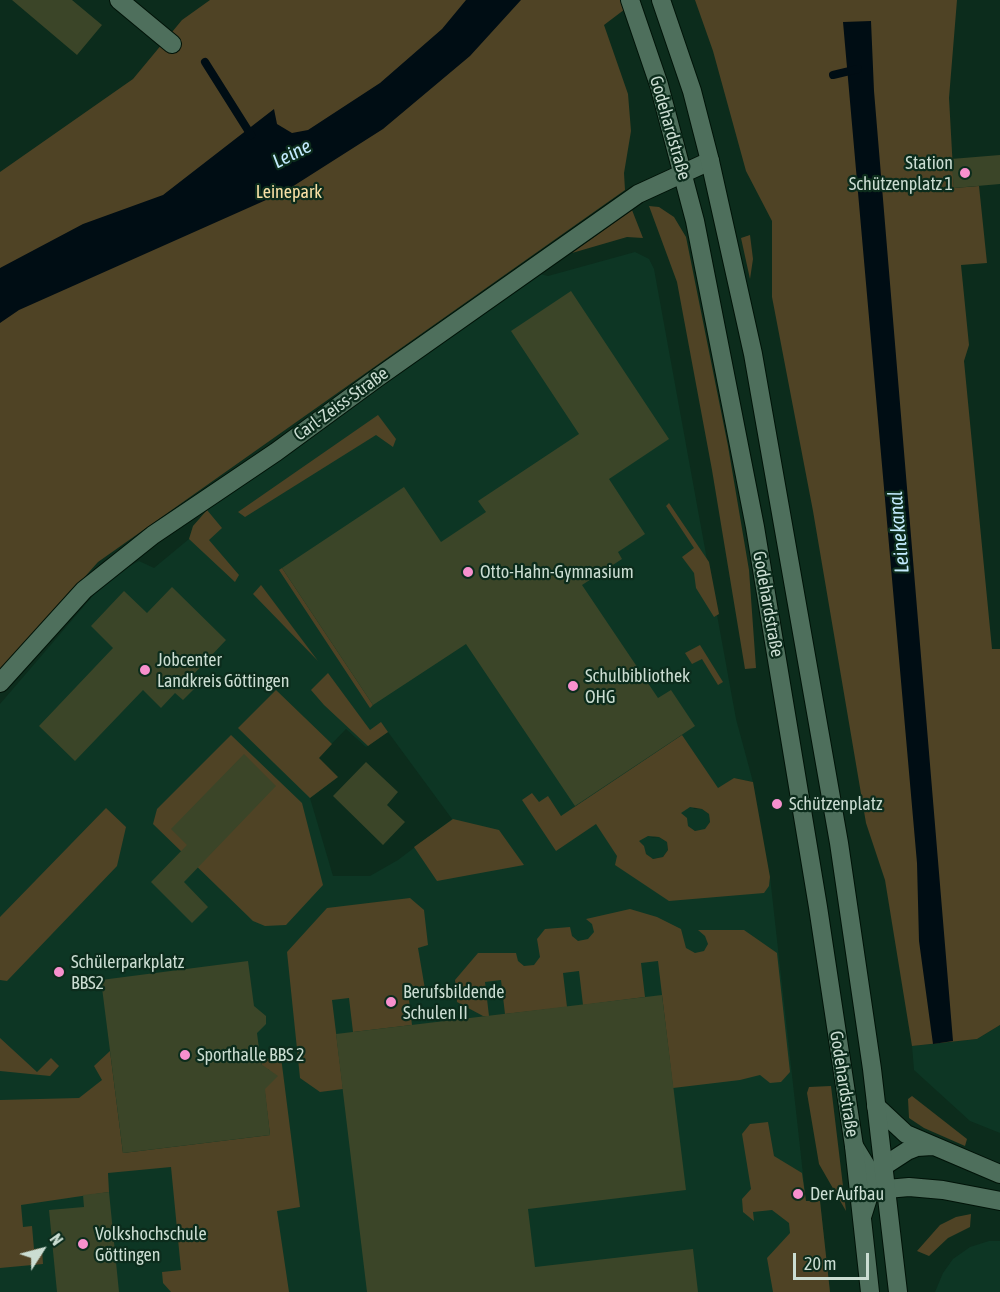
<!DOCTYPE html>
<meta charset="utf-8">
<style>
body{margin:0}
#map{position:relative;width:1000px;height:1292px;overflow:hidden;background:#0c2c1c;font-family:"Asap Condensed",sans-serif}
canvas{display:block}
.north{position:absolute;left:12px;top:1220px;width:60px;height:60px;-webkit-text-stroke:4px #0c2c1c;paint-order:stroke;rotate:54deg;font-size:16px;font-weight:700;line-height:24px;text-align:center;color:#cbddd2}
.north::after{content:'';display:block;margin:auto;width:21px;height:27px;background:#cbddd2;clip-path:polygon(50% 0,100% 100%,50% 72%,0 100%)}
.scale{position:absolute;left:793px;top:1253px;width:76px;height:27px;box-sizing:border-box;border:3px solid #cbddd2;border-top:0;padding-left:8px;font-size:18px;line-height:21px;white-space:nowrap;color:#cbddd2;-webkit-text-stroke:4px #0c2c1c;paint-order:stroke}
</style>
<div id="map">
<canvas width="1000" height="1292"></canvas>
<div class="north">N</div>
<div class="scale">20 m</div>
</div>
<script>
const ctx = document.querySelector('canvas').getContext('2d');
ctx.lineJoin = 'round';
function fillPath(path, color) { ctx.fillStyle = color; ctx.fill(path, 'evenodd'); }
const poly = rows => new Path2D(rows.map(r => 'M' + r).join(''));
function strokePath(path, color, width, dash) { ctx.strokeStyle = color; ctx.lineWidth = width; ctx.lineCap = dash ? 'butt' : 'round'; ctx.setLineDash(dash || []); ctx.stroke(path); }
function write(font, color, halo, rows, align = 'center') {
  ctx.font = font + ' "Asap Condensed",sans-serif'; ctx.lineWidth = 4.5; ctx.setLineDash([]); ctx.textBaseline = 'middle'; ctx.strokeStyle = halo; ctx.fillStyle = color; for (const [text, x, y, turn = 0] of rows) {
    ctx.save(); ctx.translate(x, y); ctx.rotate((+turn || 0) * Math.PI / 180); ctx.textAlign = isNaN(turn) ? turn : align; if (halo) ctx.strokeText(text, 0, 0); ctx.fillText(text, 0, 0); ctx.restore();
  }
}
const built = poly([
 [635,252,649,259,654,269,736,719,753,782,734,778,693,809,702,809,709,814,710,822,705,830,695,831,688,826,650,838,659,837,667,842,668,850,663,857,652,859,646,854,617,856,769,886,770,877,806,1201,820,1201,830,1292,0,1292,0,704,97,591,121,571,139,561,154,568,189,539,193,526,207,510,540,274,548,276],
 [346,729,366,747,388,732,452,819,398,860,370,876,333,876,310,798,338,777,318,758],
 [1000,1025,1000,1133,970,1121,914,1070,912,1046,977,1039],
 [989,1241,1000,1241,1000,1292,935,1292,943,1273,953,1259,970,1247]
]);
const green = poly([
 [210,0,637,0,604,25,628,94,631,131,624,173,625,190,98,562,0,672,0,172,133,79,182,20],
 [695,0,957,0,949,98,954,188,979,186,987,263,961,265,969,345,964,361,992,649,1000,649,1000,1025,977,1039,912,1046,885,880,866,823,813,511,772,297,772,221,746,171,713,51],
 [649,206,659,207,674,217,686,237,728,446,749,570,756,668,745,669,712,470,677,282],
 [632,210,643,238,627,237,572,253],
 [750,235,753,259,750,279,741,238],
 [378,415,396,439,393,447,376,435,245,517,238,512],
 [669,503,709,562,719,614,714,617,696,588,694,573,682,557,694,548,666,506],
 [207,510,222,528,209,540,239,575,235,582,189,539,193,526],
 [282,568,373,705,370,708,279,570],
 [261,585,318,661,253,594],
 [700,645,723,682,718,685,702,659,692,664,685,653],
 [328,673,370,730,381,722,388,732,368,746,324,705,311,690],
 [276,690,332,744,319,758,338,777,310,798,238,728],
 [231,735,302,803,323,885,286,925,265,926,253,921,153,824,157,809],
 [682,735,718,788,734,778,753,782,770,877,769,886,764,893,669,901,615,865,617,856,596,824,556,851,522,800,532,793,539,802,548,796,561,816],
 [690,807,702,809,709,814,710,822,705,829,695,831,688,826,687,818,681,813],
 [648,836,659,837,667,842,668,850,663,857,653,859,646,854,644,846,639,841],
 [106,808,126,827,117,866,7,981,0,980,0,917],
 [453,819,499,830,524,865,437,881,414,847],
 [410,898,424,910,428,945,418,948,425,989,408,991,412,1025,353,1032,349,998,332,1000,343,1089,320,1092,300,1078,287,952,327,908],
 [630,909,657,917,681,929,686,948,695,953,704,951,708,944,705,936,698,930,744,930,777,953,790,1072,781,1082,770,1083,760,1075,740,1080,673,1088,658,961,641,963,645,997,583,1005,579,971,563,973,567,1007,505,1014,501,980,485,982,489,1016,483,1016,457,1002,455,980,478,953,516,953,518,961,524,966,534,965,540,957,537,939,545,929,570,927,572,936,578,941,588,939,594,932,592,924,586,919],
 [0,1038,37,1072,51,1058,59,1066,50,1076,0,1071],
 [110,1051,123,1153,270,1135,264,1085,272,1073,268,1069,262,1069,261,1059,281,1057,300,1207,277,1211,289,1292,171,1292,163,1283,162,1272,181,1270,171,1167,108,1173,109,1192,21,1205,23,1227,32,1226,34,1249,42,1248,43,1264,0,1268,0,1100,79,1098,102,1080,94,1066],
 [831,1086,846,1211,819,1164,807,1093,809,1087],
 [912,1096,967,1139,965,1146,924,1128,909,1118,908,1099],
 [768,1122,774,1156,802,1173,806,1201,820,1201,830,1292,773,1292,767,1258,790,1233,789,1223,772,1210,753,1212,754,1221,743,1212,742,1199,751,1189,742,1134,750,1124],
 [971,1214,970,1227,948,1238,929,1256,917,1251,940,1225,956,1217]
]);
const water = poly([
 [466,0,521,0,470,56,383,129,284,192,19,310,0,323,0,268,83,224,163,195,274,109,277,124,292,133,308,130,380,83,442,29],
 [871,21,874,91,953,1041,933,1044,919,941,917,863,843,22]
]);
const stream = poly([
 [205,62,251,135],
 [833,75,858,69]
]);
const building = poly([
 [12,0,72,0,102,25,77,55],
 [1000,155,1000,184,954,188,951,159],
 [571,291,669,439,609,479,645,534,618,552,622,559,582,585,658,698,671,690,695,726,575,806,466,644,373,705,282,568,404,487,441,542,486,512,478,501,579,434,511,331],
 [172,587,226,640,191,677,199,684,183,700,175,693,161,708,143,690,75,761,39,726,113,648,91,626,124,591,147,613],
 [244,754,276,786,184,882,208,907,192,923,151,882,187,845,171,829],
 [366,762,398,792,387,805,405,822,383,845,333,796],
 [248,961,254,1006,266,1016,266,1024,257,1033,261,1064,278,1076,265,1089,270,1135,123,1153,101,980],
 [662,995,686,1190,528,1209,535,1267,693,1249,698,1292,367,1292,336,1034],
 [109,1192,119,1292,57,1292,49,1210,84,1207,83,1195]
]);
const street = poly([
 [119,0,172,44],
 [0,683,84,590,153,535,276,452,377,378,638,194,710,161],
 [876,1106,906,1134,1000,1174],
 [854,1146,874,1179,887,1189,909,1187,943,1190,1000,1201],
 [862,1217,874,1179,884,1166,907,1151,917,1147,932,1146]
]);
const secondary = poly([
 [630,0,659,85,695,221,755,527,818,907,854,1146,870,1292],
 [661,0,692,91,710,161,753,354,839,843,872,1069,898,1292]
]);
const markers = [
 [965,173,6,"#f790ce"],
 [468,572,6,"#f790ce"],
 [145,670,6,"#f790ce"],
 [573,686,6,"#f790ce"],
 [777,804,6,"#f790ce"],
 [59,972,6,"#f790ce"],
 [391,1002,6,"#f790ce"],
 [185,1055,6,"#f790ce"],
 [798,1194,6,"#f790ce"],
 [83,1244,6,"#f790ce"]
];
const streetNames = [
 ["Godehardstraße",670,128,74],
 ["Carl-Zeiss-Straße",341,404,-36],
 ["Godehardstraße",768,604,80],
 ["Godehardstraße",844,1084,81]
];
const poiNames = [
 ["Station",953,163,"right"],
 ["Schützenplatz 1",953,184,"right"],
 ["Otto-Hahn-Gymnasium",480,572],
 ["Jobcenter",157,660],
 ["Landkreis Göttingen",157,681],
 ["Schulbibliothek",585,676],
 ["OHG",585,697],
 ["Schützenplatz",789,804],
 ["Schülerparkplatz",71,962],
 ["BBS2",71,983],
 ["Berufsbildende",403,992],
 ["Schulen II",403,1013],
 ["Sporthalle BBS 2",197,1055],
 ["Der Aufbau",810,1194],
 ["Volkshochschule",95,1234],
 ["Göttingen",95,1255]
];
const parkNames = [
 ["Leinepark",289,192]
];
const waterNames = [
 ["Leine",292,154,-27],
 ["Leinekanal",899,532,-95]
];
fillPath(built, '#0d3624');
fillPath(green, '#4f4325');
fillPath(water, '#000d14');
strokePath(stream, '#000d14', 8);
fillPath(building, '#3b4528');
strokePath(street, '#001308', 20);
strokePath(secondary, '#001308', 20);
strokePath(street, '#4e6f5c', 18);
strokePath(secondary, '#4e6f5c', 18);
for (const [x, y, r, color] of markers) { const dot = new Path2D(); dot.arc(x, y, r, 0, 2 * Math.PI); ctx.fillStyle = color; ctx.fill(dot); strokePath(dot, '#0c2c1c', 2); }
write('18px', '#cbddd2', '#0c2c1c', streetNames);
write('18px', '#cbddd2', '#0c2c1c', poiNames, 'left');
write('18px', '#f7e0a5', '#0c2c1c', parkNames);
write('italic 20px', '#c4ebfe', '#0c2c1c', waterNames);
</script>
